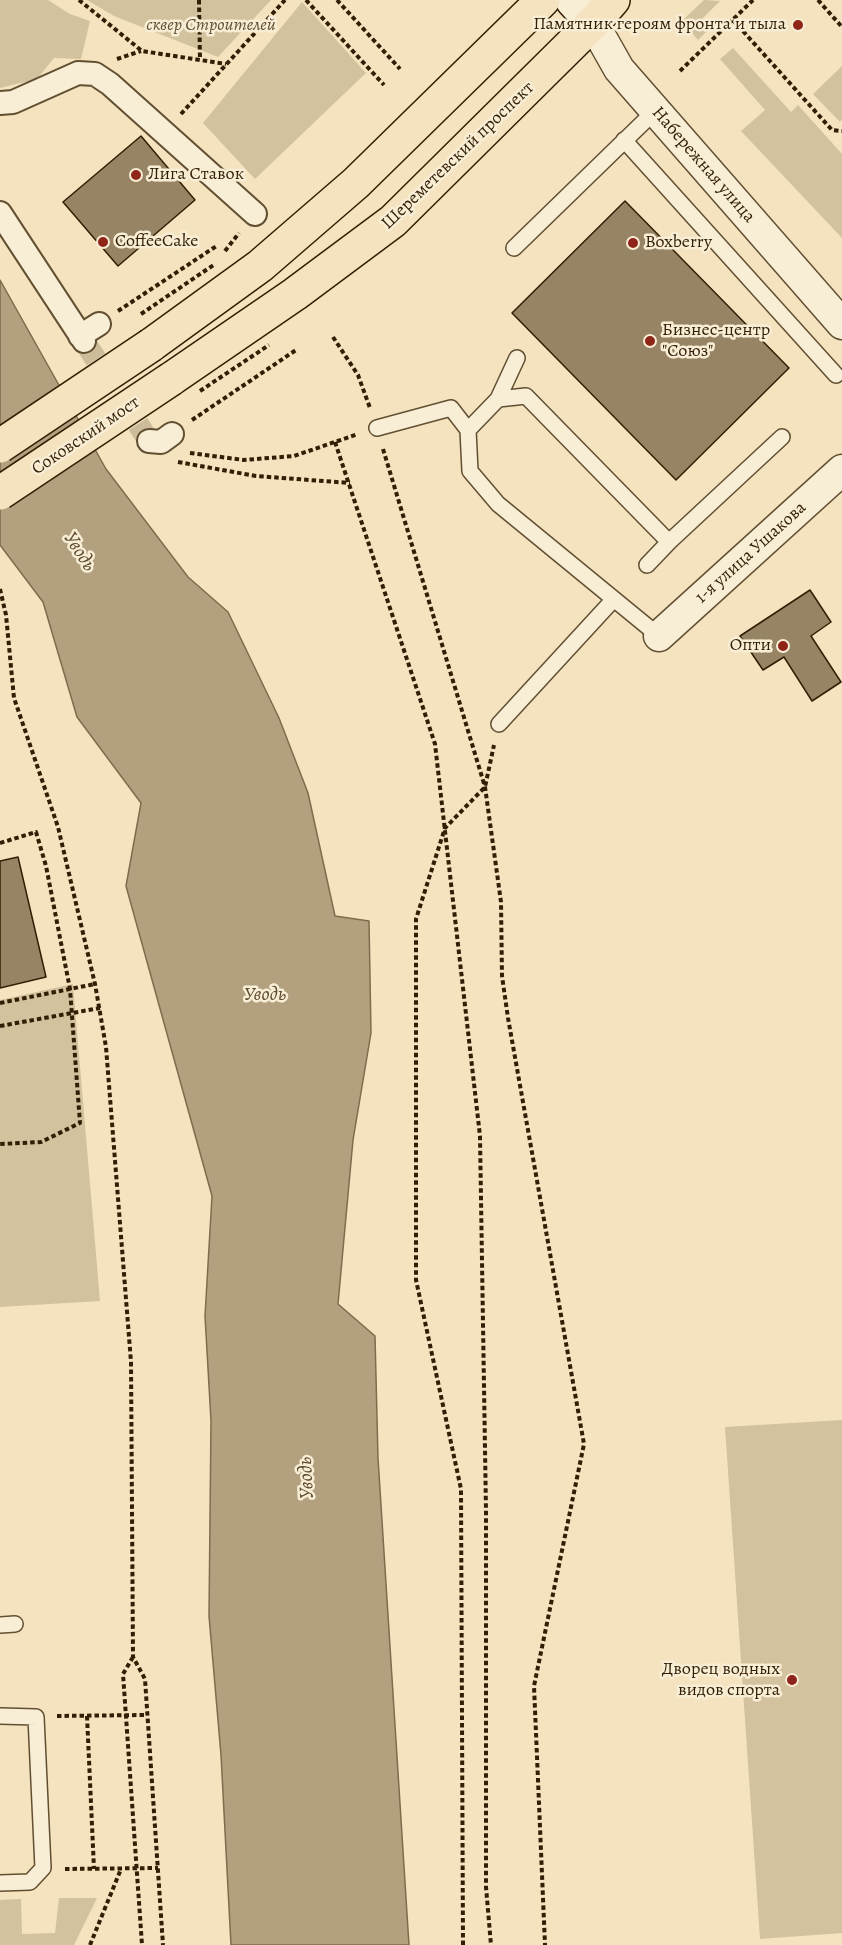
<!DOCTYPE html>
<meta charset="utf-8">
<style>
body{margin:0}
canvas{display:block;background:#f4e3be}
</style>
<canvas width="842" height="1945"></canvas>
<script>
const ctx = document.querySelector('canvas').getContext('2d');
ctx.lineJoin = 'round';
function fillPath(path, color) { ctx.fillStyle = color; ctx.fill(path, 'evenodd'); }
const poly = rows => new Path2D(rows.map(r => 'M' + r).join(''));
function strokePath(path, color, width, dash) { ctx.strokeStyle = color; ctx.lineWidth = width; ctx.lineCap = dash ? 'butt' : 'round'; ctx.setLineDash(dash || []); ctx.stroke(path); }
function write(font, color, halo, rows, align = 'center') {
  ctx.font = font + ' Alegreya,serif'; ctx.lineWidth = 5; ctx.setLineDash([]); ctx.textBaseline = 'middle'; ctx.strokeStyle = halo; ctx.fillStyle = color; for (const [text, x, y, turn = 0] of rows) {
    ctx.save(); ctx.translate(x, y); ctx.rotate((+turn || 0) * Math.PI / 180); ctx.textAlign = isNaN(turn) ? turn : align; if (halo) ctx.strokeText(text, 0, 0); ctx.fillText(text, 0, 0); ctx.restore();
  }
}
const green = poly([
 [0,0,48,0,70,14,90,21,81,59,54,58,37,79,0,88],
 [87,0,271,0,218,57,114,16],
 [704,0,720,1,701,20,709,29,698,40,682,21],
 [302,2,366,73,255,179,203,123],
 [733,48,791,112,798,105,842,154,842,238,741,131,765,110,720,59],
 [842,66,842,119,840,122,813,94],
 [73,984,100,1301,0,1307,0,1000],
 [842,1420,842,1933,760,1939,725,1427],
 [59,1898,97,1898,74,1945,0,1945,0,1900,21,1899,22,1934,55,1933]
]);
const water = poly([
 [0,280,106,469,188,577,228,612,279,718,308,793,335,916,369,921,371,1033,353,1140,338,1304,375,1336,378,1458,409,1945,231,1945,221,1755,209,1616,211,1421,205,1316,212,1196,126,886,141,803,77,717,43,602,0,545,0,280]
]);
const building = poly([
 [141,136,195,200,118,266,63,202,141,136],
 [625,201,789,368,676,480,512,313,625,201],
 [810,590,831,622,811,636,841,682,812,701,784,657,763,670,740,636,810,590],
 [18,857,46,977,0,988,0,861,18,857]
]);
const pedestrianTunnel = poly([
 [84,341,149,441]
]);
const path = poly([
 [79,0,142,51,226,64],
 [199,0,200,60],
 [306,0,384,85],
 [337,0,400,69],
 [818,0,842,27],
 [733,20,832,130,842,131],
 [117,59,141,51],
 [680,71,753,0],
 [181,114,285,0],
 [225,251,239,233],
 [118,311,218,245],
 [333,337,358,375,370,408],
 [192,420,296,350],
 [335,442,435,744,480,1136,486,1511,486,1887,491,1945],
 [383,449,485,787,501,902,502,976,508,1018,584,1444,534,1686,545,1945],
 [190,453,244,460,294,456,358,434],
 [178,462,256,476,350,483],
 [0,589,6,615,14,698,58,827,95,984,106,1047,131,1362,133,1657,145,1679,163,1945],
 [0,843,36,832,46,866,70,989,80,1123,41,1142,0,1144],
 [0,1003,95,984],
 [0,1026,100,1008],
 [133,1657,123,1674,142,1945],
 [57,1716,147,1715],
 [87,1716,94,1869],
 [65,1869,158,1868],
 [90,1945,121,1869],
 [463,1945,461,1489,416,1280,416,919,445,828,485,787,494,745]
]);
const service = poly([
 [624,140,836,375],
 [514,248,655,111],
 [498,399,517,358],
 [377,428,451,408,468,430],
 [669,542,782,437],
 [647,565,669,542,526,396,498,399,468,430,470,471,498,504,659,636],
 [499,724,614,599],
 [0,1625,15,1624],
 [0,1716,36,1717,43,1868,30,1882,0,1883]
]);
const pedestrian = poly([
 [0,103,13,102,78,73,95,74,110,84,255,214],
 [0,213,84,341],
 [80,336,99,324],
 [149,441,161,442,172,434]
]);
const minor = poly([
 [593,23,619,69,842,324],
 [659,636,842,470]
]);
const secondary = poly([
 [572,0,593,23]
]);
const primary = poly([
 [151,345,260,266,356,183,543,0],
 [171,379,295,294,393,221,593,23,613,0]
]);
const pathBridge = poly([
 [141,314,215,264],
 [200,391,269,345]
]);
const primaryBridge = poly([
 [0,446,151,345],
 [0,493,171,379]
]);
const markers = [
 [798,25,6,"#8f2418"],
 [136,175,6,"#8f2418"],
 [103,242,6,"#8f2418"],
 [633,243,6,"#8f2418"],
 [650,341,6,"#8f2418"],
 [783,646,6,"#8f2418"],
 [792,1680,6,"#8f2418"]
];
const poiNames = [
 ["Памятник героям фронта и тыла",786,25,"right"],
 ["Лига Ставок",148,175],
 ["CoffeeCake",115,242],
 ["Boxberry",645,243],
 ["Бизнес-центр",662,331],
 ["\"Союз\"",662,352],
 ["Опти",771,646,"right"],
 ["Дворец водных",780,1670,"right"],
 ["видов спорта",780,1691,"right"]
];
const parkNames = [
 ["сквер Строителей",211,26]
];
const streetNames = [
 ["Шереметевский проспект",458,156,-44],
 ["Набережная улица",703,165,49],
 ["Соковский мост",86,436,-34],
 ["1-я улица Ушакова",751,553,-42]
];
const waterNames = [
 ["Уводь",79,552,57],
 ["Уводь",265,995],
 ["Уводь",307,1478,-93]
];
fillPath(green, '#d3c29e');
fillPath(water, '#b2a07f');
strokePath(water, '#7f6c4e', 1.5);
fillPath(building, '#978465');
strokePath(building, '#321e04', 1.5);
strokePath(pedestrianTunnel, '#cdbc99', 22, [22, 11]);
strokePath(service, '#624f32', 18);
strokePath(pedestrian, '#624f32', 26);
strokePath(minor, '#624f32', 33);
strokePath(secondary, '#321e04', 36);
strokePath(primary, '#321e04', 36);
strokePath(path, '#321e04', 4, [4.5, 3]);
strokePath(service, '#f8edd5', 15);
strokePath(pedestrian, '#f8edd5', 22);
strokePath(minor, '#f8edd5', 30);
strokePath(secondary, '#f8edd5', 33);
strokePath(primary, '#f4e3be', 33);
strokePath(primaryBridge, '#321e04', 36, []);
strokePath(pathBridge, '#321e04', 4, [4.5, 3]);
strokePath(primaryBridge, '#f4e3be', 33);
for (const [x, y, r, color] of markers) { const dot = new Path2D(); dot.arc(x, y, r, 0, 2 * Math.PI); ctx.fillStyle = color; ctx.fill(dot); strokePath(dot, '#f8edd5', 2); }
write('18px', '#321e04', '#f8edd5', poiNames, 'left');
write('italic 18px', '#624f32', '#f8edd5', parkNames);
write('18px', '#321e04', '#f8edd5', streetNames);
write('italic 20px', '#5f4c2f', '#f8edd5', waterNames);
</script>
